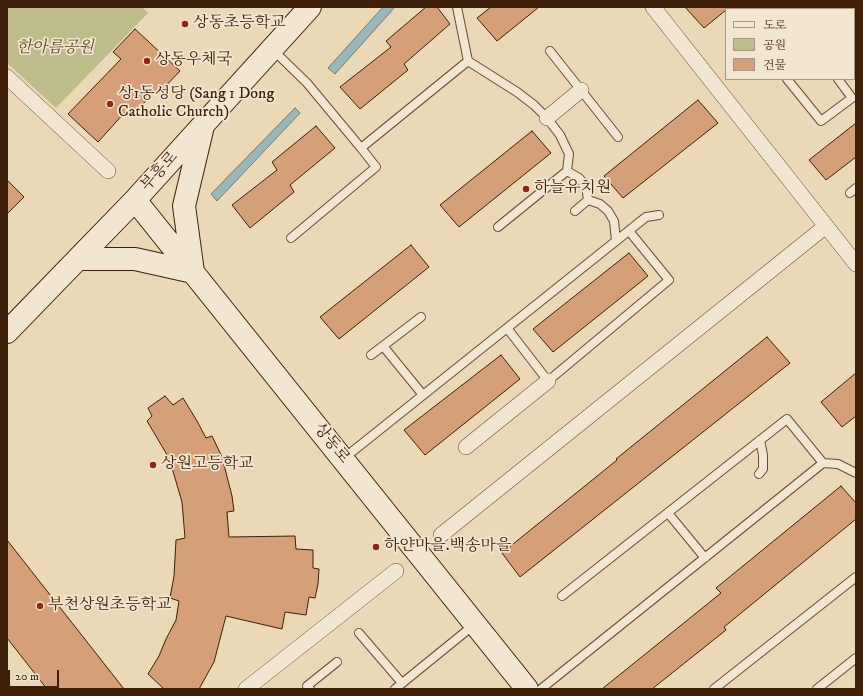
<!DOCTYPE html>
<meta charset="utf-8">
<style>
body{margin:0}
#map{position:relative;width:863px;height:696px;overflow:hidden;background:#ebd8b7;font-family:"IM FELL DW Pica","Noto Serif KR",serif}
canvas{display:block}
.frame{position:absolute;inset:0;border:8px solid #3e1f07;pointer-events:none}
.legend{position:absolute;left:725px;top:8px;width:130px;height:72px;box-sizing:border-box;background:#f2e6d0;border:1px solid #aa9680;margin:0;padding:5px 7px;list-style:none;font-size:12px;color:#3e1f07}
.legend li{display:flex;align-items:center;gap:8px;height:20px}
.legend b{width:20px;border:1px solid #aa9680}
.scale{position:absolute;left:8px;top:670px;width:51px;height:18px;box-sizing:border-box;border:2px solid #3e1f07;border-top:0;padding-left:5px;font-size:12px;line-height:14px;white-space:nowrap;color:#3e1f07;-webkit-text-stroke:3px #f2e6d0;paint-order:stroke}
</style>
<div id="map">
<canvas width="863" height="696"></canvas>
<div class="frame"></div>
<ul class="legend">
<li><b style="height:5px;background:#f2e6d0"></b>도로</li>
<li><b style="height:11px;background:#bebc8a"></b>공원</li>
<li><b style="height:11px;background:#d5a079"></b>건물</li>
</ul>
<div class="scale">20 m</div>
</div>
<script>
const ctx = document.querySelector('canvas').getContext('2d');
ctx.lineJoin = 'round';
function fillPath(path, color) { ctx.fillStyle = color; ctx.fill(path, 'evenodd'); }
const poly = rows => new Path2D(rows.map(r => 'M' + r).join(''));
function strokePath(path, color, width, dash) { ctx.strokeStyle = color; ctx.lineWidth = width; ctx.lineCap = dash ? 'butt' : 'round'; ctx.setLineDash(dash || []); ctx.stroke(path); }
function write(font, color, halo, rows, align = 'center') {
  ctx.font = font + ' "IM FELL DW Pica","Noto Serif KR",serif'; ctx.lineWidth = 3.5; ctx.setLineDash([]); ctx.textBaseline = 'middle'; ctx.strokeStyle = halo; ctx.fillStyle = color; for (const [text, x, y, turn = 0] of rows) {
    ctx.save(); ctx.translate(x, y); ctx.rotate((+turn || 0) * Math.PI / 180); ctx.textAlign = isNaN(turn) ? turn : align; if (halo) ctx.strokeText(text, 0, 0); ctx.fillText(text, 0, 0); ctx.restore();
  }
}
const green = poly([
 [7,7,142,7,148,13,56,108,7,63]
]);
const water = poly([
 [383,7,395,7,335,74,328,68,383,7],
 [295,108,300,113,217,201,211,194,295,108]
]);
const building = poly([
 [426,7,437,7,450,24,404,64,408,70,360,109,340,87,391,47,386,41,426,7],
 [491,7,539,7,497,41,477,18,491,7],
 [685,7,730,7,726,9,726,10,704,28,685,7],
 [135,29,180,71,158,94,155,91,131,117,126,111,98,142,68,114,121,59,113,52,135,29],
 [698,100,718,123,623,198,604,176,698,100],
 [856,123,856,157,826,180,809,160,856,123],
 [316,126,335,148,290,185,294,192,250,228,232,205,277,170,272,162,316,126],
 [532,131,551,153,459,227,440,205,532,131],
 [7,180,24,197,7,214,7,180],
 [411,245,429,267,339,339,320,317,411,245],
 [629,253,648,276,553,352,533,329,629,253],
 [767,337,790,363,520,577,502,553,617,460,616,459,767,337],
 [501,355,520,379,425,455,404,430,501,355],
 [856,373,856,416,842,427,821,402,856,373],
 [165,396,173,405,183,398,197,421,206,438,212,436,222,457,232,496,234,511,227,512,229,537,295,536,296,549,313,550,313,568,319,569,318,584,315,598,309,597,306,615,285,612,282,629,226,616,214,662,199,689,164,689,148,674,159,656,166,639,176,620,179,601,170,598,174,576,176,540,185,538,182,502,172,468,166,453,147,421,152,416,148,408,165,396],
 [841,486,856,503,856,519,724,627,726,630,652,689,602,689,721,593,716,588,841,486],
 [7,540,124,689,47,689,7,638,7,540]
]);
const lane = poly([
 [457,7,468,61,517,92,534,105,547,118,560,135,569,154,567,171,579,178,586,186,588,200,600,204,608,211,614,221,616,241],
 [781,7,783,9],
 [772,9,774,7],
 [272,49,307,83,361,148,468,61],
 [550,51,618,137],
 [787,79,821,121,852,98,838,79],
 [850,193,856,188],
 [575,211,588,200],
 [498,227,567,171],
 [291,238,376,167,361,148],
 [421,317,383,346,423,395],
 [507,328,548,381,669,280,629,231],
 [371,355,383,346],
 [343,459,646,217,659,215],
 [759,474,763,469,763,455,760,440],
 [668,513,705,558],
 [562,596,787,419,823,463],
 [359,633,402,683],
 [310,689,307,686,337,662],
 [395,689,475,624],
 [541,689,823,463,838,464,856,473],
 [714,689,856,577],
 [817,689,856,658]
]);
const street = poly([
 [653,7,856,264],
 [7,77,108,171],
 [547,118,581,90],
 [466,447,548,381],
 [441,535,826,226],
 [246,689,396,571]
]);
const secondary = poly([
 [135,200,527,689],
 [78,259,135,259,193,272],
 [193,272,184,206,203,126],
 [7,332,135,200,310,7]
]);
const markers = [
 [185,24,4,"#8f2418"],
 [147,61,4,"#8f2418"],
 [110,104,4,"#8f2418"],
 [526,189,4,"#8f2418"],
 [153,465,4,"#8f2418"],
 [376,547,4,"#8f2418"],
 [40,606,4,"#8f2418"]
];
const poiNames = [
 ["상동초등학교",193,24],
 ["상동우체국",155,61],
 ["상1동성당 (Sang 1 Dong",118,95],
 ["Catholic Church)",118,113],
 ["하늘유치원",534,189],
 ["상원고등학교",161,465],
 ["하얀마을.백송마을",384,547],
 ["부천상원초등학교",48,606]
];
const parkNames = [
 ["한아름공원",55,49]
];
const streetNames = [
 ["부흥로",160,172,-48],
 ["상동로",331,444,51]
];
fillPath(green, '#bebc8a');
fillPath(water, '#9cb7b9');
strokePath(water, '#767a72', 1);
fillPath(building, '#d5a079');
strokePath(building, '#3e1f07', 1);
strokePath(lane, '#694d33', 10);
strokePath(street, '#694d33', 16);
strokePath(secondary, '#3e1f07', 24);
strokePath(lane, '#f2e6d0', 8);
strokePath(street, '#f2e6d0', 15);
strokePath(secondary, '#f2e6d0', 22);
for (const [x, y, r, color] of markers) { const dot = new Path2D(); dot.arc(x, y, r, 0, 2 * Math.PI); ctx.fillStyle = color; ctx.fill(dot); strokePath(dot, '#f2e6d0', 1.5); }
write('16px', '#3e1f07', '#f2e6d0', poiNames, 'left');
write('italic 16px', '#5e4628', '#f2e6d0', parkNames);
write('16px', '#3e1f07', '#f2e6d0', streetNames);
</script>
